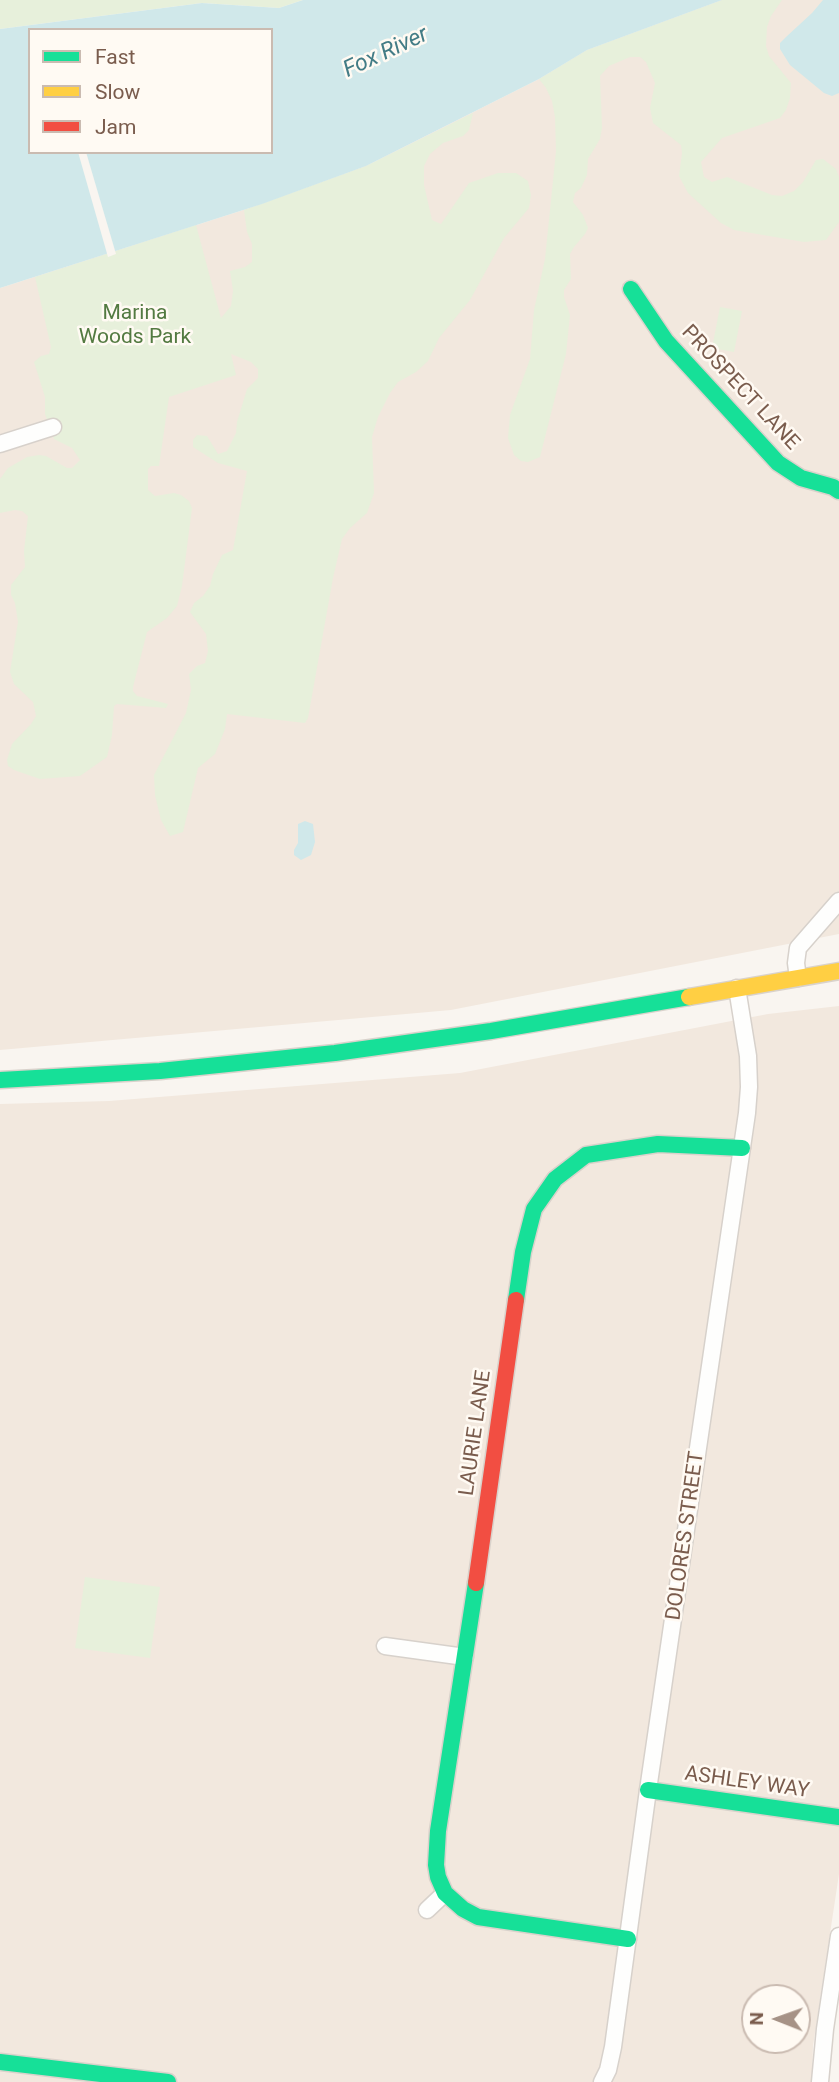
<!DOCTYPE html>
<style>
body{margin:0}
#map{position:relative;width:839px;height:2082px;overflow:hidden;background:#f9f5f0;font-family:Roboto,sans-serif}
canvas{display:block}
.legend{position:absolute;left:28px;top:28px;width:245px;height:126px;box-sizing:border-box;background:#fffaf3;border:2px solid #cabbb1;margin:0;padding:9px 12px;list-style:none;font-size:21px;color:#7a5c4d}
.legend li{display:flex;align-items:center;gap:14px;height:35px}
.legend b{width:35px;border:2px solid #cabbb1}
.north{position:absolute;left:741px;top:1984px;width:70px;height:70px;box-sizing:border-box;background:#fffaf3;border:2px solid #cabbb1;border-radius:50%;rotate:271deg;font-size:19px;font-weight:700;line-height:28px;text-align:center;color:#7a5c4d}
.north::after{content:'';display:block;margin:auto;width:24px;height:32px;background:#a69286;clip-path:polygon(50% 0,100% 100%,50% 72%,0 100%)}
</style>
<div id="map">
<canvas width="839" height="2082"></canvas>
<ul class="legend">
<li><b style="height:9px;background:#16e098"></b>Fast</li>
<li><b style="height:9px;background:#ffcf43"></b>Slow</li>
<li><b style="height:9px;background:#f24e42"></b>Jam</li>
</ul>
<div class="north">N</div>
</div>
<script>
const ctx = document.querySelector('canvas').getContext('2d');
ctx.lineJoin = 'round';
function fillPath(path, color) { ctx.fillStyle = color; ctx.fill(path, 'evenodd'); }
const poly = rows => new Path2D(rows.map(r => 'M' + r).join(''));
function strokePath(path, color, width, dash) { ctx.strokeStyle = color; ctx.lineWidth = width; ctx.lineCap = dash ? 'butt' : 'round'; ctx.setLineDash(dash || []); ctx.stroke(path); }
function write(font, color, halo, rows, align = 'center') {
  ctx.font = font + ' Roboto,sans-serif'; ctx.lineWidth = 5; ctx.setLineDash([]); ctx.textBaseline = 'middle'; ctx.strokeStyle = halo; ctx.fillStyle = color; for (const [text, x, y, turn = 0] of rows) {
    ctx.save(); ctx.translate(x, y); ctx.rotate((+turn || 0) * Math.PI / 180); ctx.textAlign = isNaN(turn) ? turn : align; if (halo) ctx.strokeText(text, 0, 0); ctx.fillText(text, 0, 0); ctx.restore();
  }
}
const residential = poly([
 [722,0,839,0,839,934,451,1010,0,1050,0,288,262,204,366,166,539,79,587,50],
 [839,1006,839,1874,813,2046,812,2082,0,2082,0,1104,109,1101,460,1073,768,1014],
 [755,1998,797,1998,797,2040,755,2040]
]);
const green = poly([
 [0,0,303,0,279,8,202,3,0,29],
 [722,0,782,0,771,16,767,27,766,46,769,56,791,83,790,98,786,110,780,118,722,138,701,162,704,177,712,182,727,177,772,195,782,196,794,191,803,182,816,160,823,159,836,169,839,177,839,222,826,240,804,242,734,230,721,223,688,193,679,176,682,153,681,145,653,123,650,108,655,83,646,62,640,57,630,57,609,66,600,76,602,128,600,139,588,159,587,175,581,188,575,193,573,202,583,215,588,228,585,234,574,247,570,254,571,279,564,290,564,297,570,315,566,354,540,457,528,462,521,461,514,455,508,438,510,415,530,359,534,310,545,259,556,151,555,117,552,101,546,88,539,79,587,50],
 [473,113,469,130,463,136,443,143,430,154,424,166,424,185,432,220,441,224,469,183,498,173,516,173,528,181,531,195,529,208,504,238,470,300,439,338,428,361,416,372,398,382,390,393,378,417,372,437,374,493,367,513,350,528,342,539,333,578,308,718,305,723,227,714,225,729,215,754,198,768,183,832,170,836,161,820,155,795,154,775,186,713,191,690,189,674,197,666,205,663,208,651,206,634,190,612,194,603,203,596,210,586,213,574,222,555,233,550,247,471,218,463,193,447,193,440,197,435,207,436,218,454,227,451,236,433,237,422,247,389,258,378,258,369,251,362,231,354,236,375,169,397,159,466,151,466,148,469,148,490,155,496,174,493,181,495,189,501,192,508,182,586,177,606,167,618,147,632,133,687,133,691,137,696,168,704,166,708,117,704,114,706,112,735,107,757,80,776,40,779,14,770,8,766,7,760,12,744,31,724,36,716,33,702,14,684,10,672,18,622,15,603,11,595,11,585,25,567,24,551,28,516,22,511,15,510,0,513,0,479,8,468,27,457,39,455,46,456,67,468,72,468,80,460,72,448,54,439,45,414,45,397,34,362,41,356,49,354,51,347,35,277,196,225,221,318,231,306,233,291,230,271,245,267,252,262,252,244,247,232,244,210,366,166],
 [720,307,742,311,734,352,712,348],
 [85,1577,160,1587,150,1658,75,1648]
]);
const water = poly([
 [303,0,722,0,587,50,539,79,366,166,262,204,0,288,0,29,202,3,279,8],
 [30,30,271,30,271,152,30,152],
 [823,0,839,0,839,93,832,96,824,93,790,65,780,49,780,43,786,37,812,13],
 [305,821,313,824,315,842,311,855,301,860,294,855,294,850,298,843,298,824]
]);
const pier = poly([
 [78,152,86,152,116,254,108,257]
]);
const street = poly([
 [0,444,53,427],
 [798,978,796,963,798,948,839,901],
 [385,1646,465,1657],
 [427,1910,445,1893],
 [602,2082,608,2070,613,2047,648,1790,747,1113,749,1087,748,1056,737,988],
 [820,2082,825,2029,839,1936]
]);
const fast = poly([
 [631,289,666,341,778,463,801,478,833,487,839,491],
 [0,1080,160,1071,335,1053,491,1031,689,997],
 [516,1300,523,1252,534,1209,555,1179,586,1155,658,1144,742,1148],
 [476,1583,438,1831,436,1865,438,1877,445,1893,463,1909,478,1917,628,1939],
 [648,1790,839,1817],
 [0,2062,168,2082]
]);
const slow = poly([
 [689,997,839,971]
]);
const jam = poly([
 [476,1583,516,1300]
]);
const parkNames = [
 ["Marina",135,314],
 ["Woods Park",135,338]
];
const streetNames = [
 ["PROSPECT LANE",740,388,47],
 ["LAURIE LANE",476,1433,-82],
 ["DOLORES STREET",686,1536,-82],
 ["ASHLEY WAY",747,1783,8]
];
const waterNames = [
 ["Fox River",386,53,-25]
];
fillPath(residential, '#f2e8de');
fillPath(green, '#e7f0db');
fillPath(water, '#d0e8ea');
fillPath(pier, '#f9f5f0');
strokePath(street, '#d7d1cb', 19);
strokePath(fast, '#d9d2cb', 19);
strokePath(slow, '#d9d2cb', 19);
strokePath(jam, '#d9d2cb', 19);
strokePath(street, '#fefefd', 16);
strokePath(fast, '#16e098', 16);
strokePath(slow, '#ffcf43', 16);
strokePath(jam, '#f24e42', 16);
write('21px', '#537a41', '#fffaf3', parkNames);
write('21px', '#7a5c4d', '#fffaf3', streetNames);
write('italic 23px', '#437c86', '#fffaf3', waterNames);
</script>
